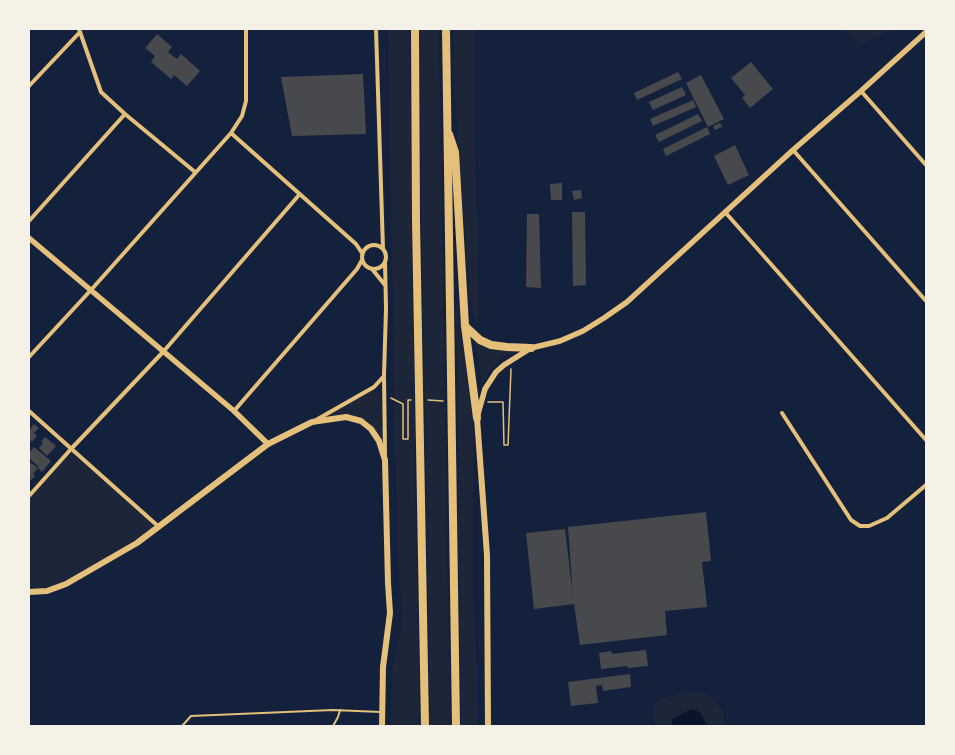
<!DOCTYPE html>
<style>
body{margin:0}
#map{position:relative;width:955px;height:755px;overflow:hidden;background:#14213d;font-family:"IBM Plex Sans",sans-serif}
canvas{display:block}
.frame{position:absolute;inset:0;border:30px solid #f6f1e7;pointer-events:none}
</style>
<div id="map">
<canvas width="955" height="755"></canvas>
<div class="frame"></div>
</div>
<script>
const ctx = document.querySelector('canvas').getContext('2d');
ctx.lineJoin = 'round';
function fillPath(path, color) { ctx.fillStyle = color; ctx.fill(path, 'evenodd'); }
const poly = rows => new Path2D(rows.map(r => 'M' + r).join(''));
function strokePath(path, color, width, dash) { ctx.strokeStyle = color; ctx.lineWidth = width; ctx.lineCap = dash ? 'butt' : 'round'; ctx.setLineDash(dash || []); ctx.stroke(path); }
const green = poly([
 [388,29,409,29,419,726,391,726,392,670,403,622,399,579,395,444],
 [420,29,439,29,450,726,430,726,422,247],
 [453,29,474,29,474,90,479,329,473,312,469,291,455,100],
 [842,29,893,29,862,44],
 [455,305,458,306,473,427,473,598,478,686,477,726,461,726,458,519,459,462],
 [475,342,489,349,513,351,500,360,490,371,482,385],
 [373,389,381,396,385,445,382,450,373,431,361,421,325,417],
 [69,451,156,526,99,565,57,588,29,590,29,496],
 [702,692,714,698,723,712,725,726,656,726,654,718,654,706,662,698,678,694]
]);
const water = poly([
 [692,709,701,713,707,726,672,726,672,719]
]);
const building = poly([
 [157,34,172,47,168,52,177,59,181,54,200,71,187,86,174,75,171,79,151,62,155,56,145,48],
 [751,62,773,89,750,108,742,98,745,95,731,78],
 [678,72,682,79,637,100,634,93],
 [363,74,366,134,292,136,281,77],
 [701,75,724,119,708,127,686,83],
 [682,87,686,95,653,110,649,102],
 [693,100,696,107,653,126,650,119],
 [698,114,702,121,659,142,655,135],
 [720,123,722,127,715,130,713,126],
 [707,127,710,134,666,156,663,149],
 [735,145,749,175,728,185,714,156],
 [562,183,562,200,551,200,550,184],
 [581,190,582,198,574,200,572,191],
 [572,212,585,212,586,285,573,286],
 [527,214,539,214,541,288,526,287],
 [34,424,39,428,34,433,37,436,32,442,29,439,29,430],
 [45,437,56,446,47,456,39,448,43,443,41,442],
 [34,447,51,461,42,472,38,468,39,467,29,458,29,453],
 [31,463,38,468,33,474,35,476,31,480,29,478,29,464,30,465],
 [706,512,711,561,702,562,707,607,665,611,667,635,580,645,574,604,534,609,526,533,565,529,573,596,568,527],
 [646,650,648,666,628,668,627,666,601,669,599,653,611,651,612,654],
 [630,674,631,687,603,691,602,685,596,686,598,703,571,706,568,682]
]);
const path = poly([
 [391,398,403,404,403,439,408,439,408,400,411,400],
 [428,400,443,401],
 [488,402,503,402,504,445,508,445,511,369]
]);
const service = poly([
 [182,726,191,716,333,710,381,712],
 [333,726,338,717,340,710]
]);
const minor = poly([
 [79,29,101,92,125,114,195,172],
 [376,29,383,249],
 [29,86,80,32],
 [861,91,926,165],
 [231,133,356,244,362,253],
 [793,150,926,301],
 [725,212,926,440],
 [29,221,125,114],
 '362 257a12 12 0 1 1 24 0a12 12 0 1 1-24 0Z',
 [372,269,385,285],
 [29,357,91,290,231,133,242,116,246,101,246,29],
 [29,411,159,527],
 [234,411,357,269,362,260],
 [782,413,851,520,860,526,869,526,887,518,926,485],
 [316,420,374,387,384,376],
 [385,454,384,375,386,309,385,261],
 [29,496,71,449,163,352,299,195]
]);
const tertiary = poly([
 [29,238,234,411,268,444],
 [478,414,485,389,496,372,504,365,531,348,560,341,583,331,604,318,627,302,793,150,861,91,926,32]
]);
const secondary = poly([
 [477,418,487,555,488,726],
 [29,592,47,591,66,584,137,543,268,444,312,422,346,417,361,421,371,429,379,441,385,460,388,583,390,613,383,667,382,726]
]);
const motorway = poly([
 [415,29,416,221,425,726],
 [446,29,456,726],
 [449,134,455,152,465,326,477,418],
 [465,326,480,340,491,345,507,347,531,348]
]);
fillPath(green, '#1d2539');
fillPath(water, '#0b132b');
fillPath(building, '#48494c');
strokePath(path, '#e5c07b', 1.5);
strokePath(service, '#e5c07b', 2);
strokePath(minor, '#e5c07b', 4);
strokePath(tertiary, '#e5c07b', 5.5);
strokePath(secondary, '#e5c07b', 6);
strokePath(motorway, '#e5c07b', 8);
</script>
